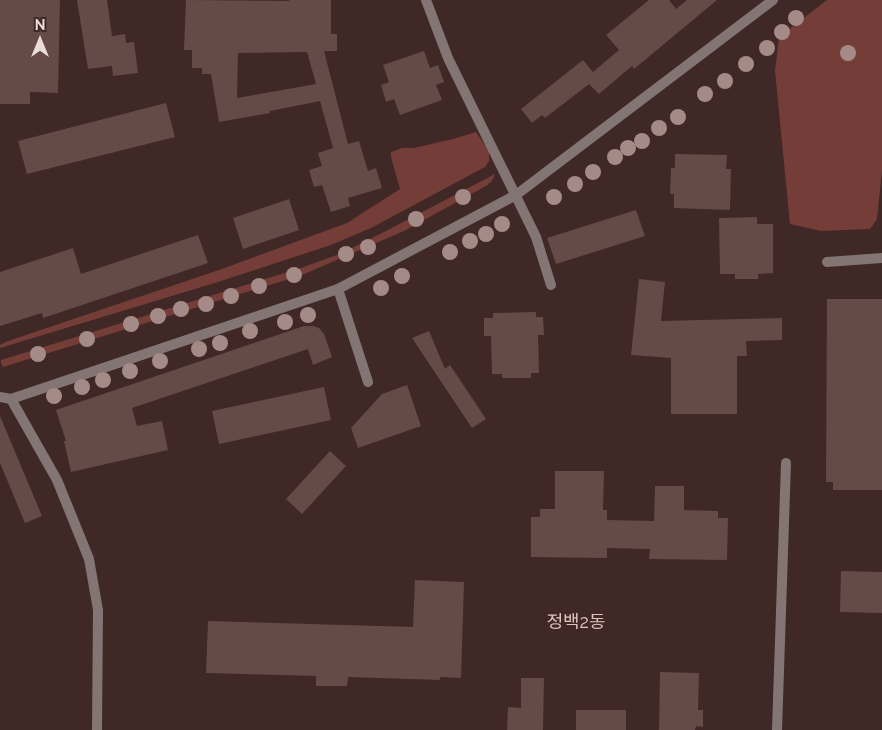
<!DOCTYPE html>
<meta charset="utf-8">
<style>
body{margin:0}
#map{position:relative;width:882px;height:730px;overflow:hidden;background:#3f2825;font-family:Raleway,sans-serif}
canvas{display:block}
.north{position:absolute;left:15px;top:15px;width:50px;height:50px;-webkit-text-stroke:4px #3f2825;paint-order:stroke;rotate:0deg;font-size:14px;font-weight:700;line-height:20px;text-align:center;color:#ebdbd9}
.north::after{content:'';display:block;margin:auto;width:18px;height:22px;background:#ebdbd9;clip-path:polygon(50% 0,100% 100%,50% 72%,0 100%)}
</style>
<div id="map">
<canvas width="882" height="730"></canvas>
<div class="north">N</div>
</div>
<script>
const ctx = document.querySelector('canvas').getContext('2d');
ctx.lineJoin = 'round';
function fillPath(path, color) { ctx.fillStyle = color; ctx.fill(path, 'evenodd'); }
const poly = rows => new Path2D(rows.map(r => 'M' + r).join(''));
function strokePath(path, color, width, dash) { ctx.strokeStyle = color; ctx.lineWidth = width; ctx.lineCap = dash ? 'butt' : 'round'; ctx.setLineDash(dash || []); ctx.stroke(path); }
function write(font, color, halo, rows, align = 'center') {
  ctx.font = font + ' Raleway,"Noto Sans KR",sans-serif'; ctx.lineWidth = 4; ctx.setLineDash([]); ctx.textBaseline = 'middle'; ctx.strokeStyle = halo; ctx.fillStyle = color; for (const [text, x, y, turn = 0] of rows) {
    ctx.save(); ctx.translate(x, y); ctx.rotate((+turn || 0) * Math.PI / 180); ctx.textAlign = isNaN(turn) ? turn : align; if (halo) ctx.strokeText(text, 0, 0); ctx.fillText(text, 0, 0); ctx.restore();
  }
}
const green = poly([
 [827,0,882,0,882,170,877,219,870,229,821,231,790,224,775,71,779,37],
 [476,132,489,151,489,161,485,167,371,228,331,245,218,282,0,348,0,345,8,341,219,270,347,223,400,189,391,157,391,152,402,148,414,148,453,139],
 [495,174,492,181,486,186,404,231,302,275,3,367,1,363,1,360,301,268,342,253,384,232]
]);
const building = poly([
 [0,0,60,0,58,93,30,92,30,104,0,104],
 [77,0,107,0,112,36,125,34,126,43,134,42,138,73,113,76,112,66,88,69],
 [186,0,289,1,289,0,331,0,331,34,337,34,337,51,324,51,348,144,359,141,368,171,376,168,382,188,348,198,350,206,331,212,322,185,314,187,309,170,322,166,318,153,333,148,320,101,270,111,270,113,219,122,211,74,202,74,202,68,192,68,192,50,184,50],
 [307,52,316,84,237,98,238,53],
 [649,0,669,0,676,9,687,0,717,0,634,69,632,66,599,94,589,84,545,118,542,115,532,123,521,109,583,60,593,72,619,50,606,35],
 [424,51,430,68,438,65,444,82,436,85,442,100,400,115,394,99,386,102,381,85,389,82,383,65],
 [166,103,175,137,27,174,18,141],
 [675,154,727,155,726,169,731,169,730,210,674,208,674,194,670,194,671,168,675,168],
 [289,199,299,230,243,249,233,218],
 [636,210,645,236,556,264,547,238],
 [757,217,757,224,773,224,773,273,758,274,758,279,735,279,735,274,720,274,719,218],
 [198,235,208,263,43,318,42,313,0,326,0,272,73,248,81,274],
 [639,279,665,282,661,321,782,318,782,340,746,341,747,356,737,356,737,414,671,414,671,358,631,355],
 [827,299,882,299,882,490,833,490,833,482,826,482],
 [536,312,536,317,543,317,544,335,538,335,539,373,531,373,531,378,502,378,502,374,492,374,491,336,484,336,484,318,493,318,493,313],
 [304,326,313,326,319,328,324,334,332,357,313,365,308,349,132,408,137,426,162,421,168,450,71,472,64,441,66,441,56,410],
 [429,331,445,369,450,365,486,419,472,428,412,338],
 [407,385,421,426,358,448,351,428,382,394],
 [324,387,331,420,219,444,212,411],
 [0,416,42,516,25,523,0,463],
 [330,451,346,466,302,514,286,499],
 [555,471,604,471,603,510,607,510,607,520,654,521,655,486,684,486,684,510,718,511,718,518,728,518,727,560,649,559,650,549,607,548,607,558,531,557,531,517,540,517,540,509,555,509],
 [841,571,882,572,882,613,840,612],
 [415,580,464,582,461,678,440,677,440,680,348,677,347,686,316,686,316,676,206,673,208,621,413,627],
 [660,672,699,673,698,710,703,710,703,727,696,726,695,730,659,730],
 [521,678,544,678,543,730,507,730,508,707,521,708],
 [576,710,626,710,626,730,576,730]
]);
const service = poly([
 [827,262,882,258]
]);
const minor = poly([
 [426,0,448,58,536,237,551,285],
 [338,289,368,382],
 [11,399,57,480,89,559,98,610,97,730],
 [777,730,786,463]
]);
const tertiary = poly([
 [0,397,11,399,338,289,516,195,773,0]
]);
const trees = [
 [796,18],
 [782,32],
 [767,48],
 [848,53],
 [746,64],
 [725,81],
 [705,94],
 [678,117],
 [659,128],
 [642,141],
 [628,148],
 [615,157],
 [593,172],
 [575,184],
 [463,197],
 [554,197],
 [416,219],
 [502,224],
 [486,234],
 [470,241],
 [368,247],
 [450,252],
 [346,254],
 [294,275],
 [402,276],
 [259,286],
 [381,288],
 [231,296],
 [206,304],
 [181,309],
 [308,315],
 [158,316],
 [285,322],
 [131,324],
 [250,331],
 [87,339],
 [220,343],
 [199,349],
 [38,354],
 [160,361],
 [130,371],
 [103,380],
 [82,387],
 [54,396]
];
const quarterNames = [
 ["정백2동",576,623]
];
fillPath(green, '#743d38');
fillPath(building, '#644b48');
strokePath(service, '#827573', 10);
strokePath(minor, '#827573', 10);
strokePath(tertiary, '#827573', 10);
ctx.fillStyle = '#a48b87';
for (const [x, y] of trees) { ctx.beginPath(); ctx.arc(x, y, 8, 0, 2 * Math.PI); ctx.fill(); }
write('18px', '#e1c2be', '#3f2825', quarterNames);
</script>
